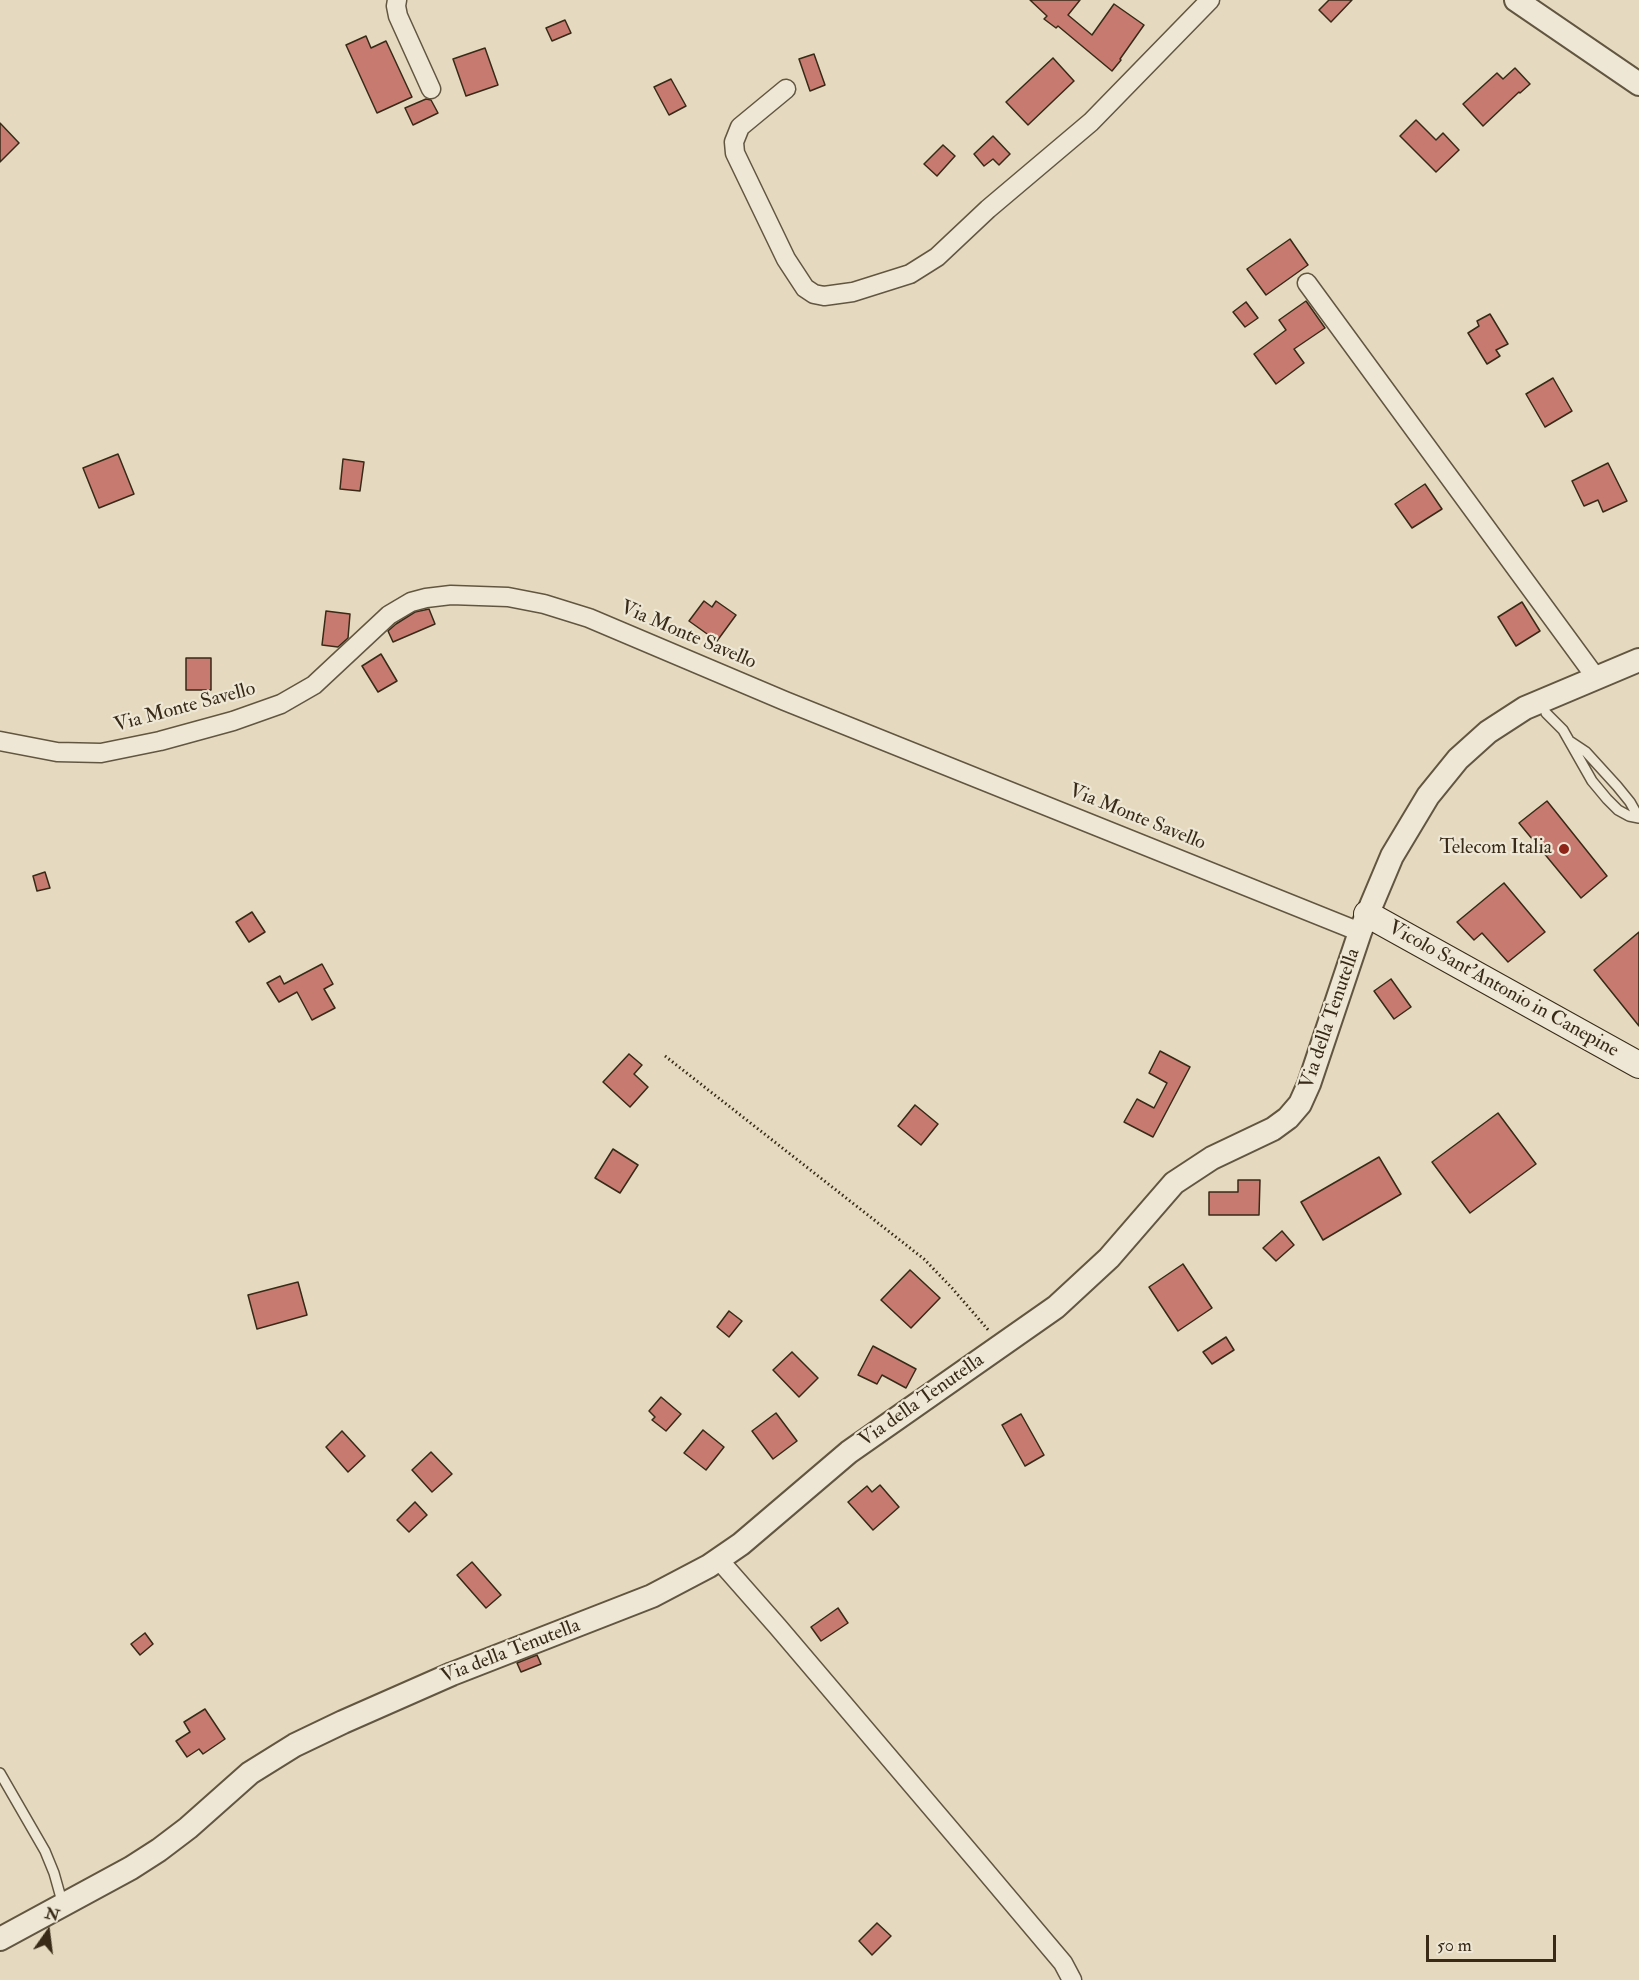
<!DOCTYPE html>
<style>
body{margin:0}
#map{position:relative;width:1639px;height:1980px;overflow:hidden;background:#e5dabf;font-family:"IM FELL Double Pica",serif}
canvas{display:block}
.north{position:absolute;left:18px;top:1902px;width:60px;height:60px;-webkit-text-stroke:4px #eee7d5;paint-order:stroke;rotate:14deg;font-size:16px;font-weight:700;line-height:24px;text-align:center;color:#382a17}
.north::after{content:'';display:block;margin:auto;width:21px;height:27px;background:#382a17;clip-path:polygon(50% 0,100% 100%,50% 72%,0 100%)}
.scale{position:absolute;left:1426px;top:1935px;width:130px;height:27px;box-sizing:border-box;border:3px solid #382a17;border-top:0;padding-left:8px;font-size:18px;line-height:21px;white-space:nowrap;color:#382a17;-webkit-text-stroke:4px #eee7d5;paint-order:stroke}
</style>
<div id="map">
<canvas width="1639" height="1980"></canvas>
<div class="north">N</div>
<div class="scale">50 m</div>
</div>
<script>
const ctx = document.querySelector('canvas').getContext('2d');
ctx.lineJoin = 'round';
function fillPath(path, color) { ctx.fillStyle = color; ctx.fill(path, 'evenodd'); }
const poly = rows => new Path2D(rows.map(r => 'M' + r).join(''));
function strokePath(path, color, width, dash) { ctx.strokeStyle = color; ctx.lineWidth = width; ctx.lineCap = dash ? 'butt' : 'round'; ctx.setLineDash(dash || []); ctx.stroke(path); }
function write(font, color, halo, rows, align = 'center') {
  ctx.font = font + ' "IM FELL Double Pica",serif'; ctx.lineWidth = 4.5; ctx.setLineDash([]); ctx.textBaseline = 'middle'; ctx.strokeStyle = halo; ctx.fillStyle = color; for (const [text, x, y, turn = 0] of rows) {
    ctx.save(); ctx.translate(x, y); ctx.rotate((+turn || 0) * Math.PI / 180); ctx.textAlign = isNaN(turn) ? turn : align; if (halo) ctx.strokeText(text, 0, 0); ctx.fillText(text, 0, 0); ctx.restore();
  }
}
const building = poly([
 [1030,0,1080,0,1068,15,1092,35,1114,4,1144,25,1120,59,1121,60,1112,71,1058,26,1056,28,1044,19,1047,16,1030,0],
 [1329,0,1352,0,1331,22,1319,10,1329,0],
 [565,20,571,33,552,41,546,28,565,20],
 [366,36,371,48,386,41,412,97,377,113,346,45,366,36],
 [485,48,498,85,466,96,453,59,485,48],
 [814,54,825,85,810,91,799,59,814,54],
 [1053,58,1074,81,1028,125,1006,102,1053,58],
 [1515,68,1530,84,1520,93,1519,92,1483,126,1463,104,1497,73,1503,79,1515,68],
 [671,79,686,106,669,115,654,87,671,79],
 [426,99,431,100,438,113,413,125,405,108,426,99],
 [1416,120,1436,140,1443,133,1459,150,1436,172,1400,136,1416,120],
 [0,123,19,143,0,162,0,123],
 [993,136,1010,154,999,165,993,159,984,166,974,154,993,136],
 [943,145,955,156,937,176,924,164,943,145],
 [1290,239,1308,265,1266,295,1247,269,1290,239],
 [1306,301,1325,328,1294,349,1304,363,1276,384,1254,354,1286,330,1279,320,1306,301],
 [1246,302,1258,318,1245,327,1233,312,1246,302],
 [1490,314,1508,344,1496,350,1500,356,1487,364,1468,333,1479,326,1477,321,1490,314],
 [1553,378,1572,411,1545,427,1526,394,1553,378],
 [118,454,134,494,99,508,83,468,118,454],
 [343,459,364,462,360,491,340,489,343,459],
 [1608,463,1627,501,1603,512,1598,500,1584,506,1572,481,1608,463],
 [1425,484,1442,509,1412,528,1395,504,1425,484],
 [704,601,712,607,716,601,736,615,717,641,689,621,704,601],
 [1522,602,1540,631,1516,646,1498,617,1522,602],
 [429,609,435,624,393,642,388,631,396,624,415,612,429,609],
 [326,611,350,614,348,638,338,647,322,645,326,611],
 [381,654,397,681,378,692,362,666,381,654],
 [186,658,211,658,211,690,186,690,186,658],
 [1547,801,1607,876,1581,898,1519,823,1547,801],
 [45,872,50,888,37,891,33,876,45,872],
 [1504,883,1545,932,1508,962,1482,933,1474,940,1457,922,1504,883],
 [252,912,265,932,249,942,236,922,252,912],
 [1639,932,1639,1026,1594,970,1639,932],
 [322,964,333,984,324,989,335,1008,312,1020,297,992,279,1002,267,983,280,976,284,984,322,964],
 [1391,979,1411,1007,1394,1019,1374,991,1391,979],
 [1160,1051,1190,1067,1153,1137,1124,1122,1137,1099,1154,1108,1167,1083,1149,1073,1160,1051],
 [629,1054,642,1065,634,1074,648,1087,630,1107,603,1082,629,1054],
 [915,1105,938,1124,921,1145,898,1126,915,1105],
 [1498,1113,1536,1164,1470,1213,1432,1162,1498,1113],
 [613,1149,638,1165,620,1193,595,1178,613,1149],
 [1379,1157,1401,1194,1323,1240,1301,1202,1379,1157],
 [1238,1180,1260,1180,1259,1215,1209,1215,1209,1192,1238,1192,1238,1180],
 [1282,1231,1294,1245,1276,1261,1263,1248,1282,1231],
 [1183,1264,1212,1308,1178,1331,1149,1287,1183,1264],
 [910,1270,940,1298,911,1328,881,1300,910,1270],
 [298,1282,307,1315,257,1329,248,1295,298,1282],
 [729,1311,742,1321,729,1337,717,1327,729,1311],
 [1226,1337,1234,1350,1212,1364,1203,1352,1226,1337],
 [873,1346,916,1369,906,1388,882,1375,877,1384,858,1375,873,1346],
 [792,1352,818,1378,799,1397,773,1370,792,1352],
 [661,1397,681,1414,666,1431,652,1420,655,1417,649,1411,661,1397],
 [776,1413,797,1441,773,1459,752,1431,776,1413],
 [1021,1414,1044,1455,1025,1466,1002,1425,1021,1414],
 [703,1430,724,1447,706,1470,684,1453,703,1430],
 [342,1431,365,1456,348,1472,326,1447,342,1431],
 [431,1452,452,1474,432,1492,412,1470,431,1452],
 [880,1485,899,1507,873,1530,848,1502,867,1486,872,1492,880,1485],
 [415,1502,427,1515,409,1532,397,1520,415,1502],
 [472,1562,501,1595,486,1608,457,1575,472,1562],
 [838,1608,848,1623,821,1641,811,1627,838,1608],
 [145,1633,153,1644,140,1655,131,1644,145,1633],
 [537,1655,541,1664,521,1672,517,1663,537,1655],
 [205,1709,225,1739,203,1754,199,1749,187,1757,176,1741,190,1732,184,1722,205,1709],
 [877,1923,891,1936,872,1955,859,1941,877,1923]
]);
const path = poly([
 [665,1056,924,1259,952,1288,990,1332]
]);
const service = poly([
 [1546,713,1563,730,1592,781,1607,799,1618,810,1629,816,1639,818,1630,802,1617,786,1586,752,1571,742],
 [0,1773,45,1851,54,1873,63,1905]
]);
const minor = poly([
 [397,0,396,6,398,16,431,89],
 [786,89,740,127,734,142,735,153,786,259,805,288,814,294,824,296,853,292,910,274,937,257,988,209,1091,122,1210,0],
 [1307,283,1597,679],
 [0,741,57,752,101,753,160,741,233,721,281,704,314,685,389,615,411,602,426,598,451,595,508,597,544,604,589,618,785,701,1360,932],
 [719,1560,778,1627,977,1861,1063,1963,1072,1980]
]);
const tertiary = poly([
 [1516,0,1639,84],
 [0,1939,131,1868,159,1850,188,1828,250,1773,295,1745,343,1722,452,1674,652,1596,709,1566,741,1544,849,1452,1056,1307,1109,1258,1174,1183,1212,1158,1273,1129,1288,1118,1300,1104,1309,1084,1360,932,1392,856,1428,796,1458,759,1488,732,1525,708,1639,660]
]);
const secondary = poly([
 [1367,914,1639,1065]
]);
const markers = [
 [1564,849,6,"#8f2418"]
];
const streetNames = [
 ["Via Monte Savello",688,636,23],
 ["Via Monte Savello",185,708,-15],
 ["Via Monte Savello",1137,818,22],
 ["Vicolo Sant'Antonio in Canepine",1503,990,29],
 ["Via della Tenutella",1331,1019,-71],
 ["Via della Tenutella",922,1401,-35],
 ["Via della Tenutella",511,1652,-21]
];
const poiNames = [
 ["Telecom Italia",1552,849]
];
fillPath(building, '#c77b70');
strokePath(building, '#382a17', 1.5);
strokePath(service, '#635641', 12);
strokePath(minor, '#635641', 21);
strokePath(tertiary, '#635641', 26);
strokePath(secondary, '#382a17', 28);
strokePath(path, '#382a17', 3, [1.5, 3]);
strokePath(service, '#eee7d5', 9);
strokePath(minor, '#eee7d5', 18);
strokePath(tertiary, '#eee7d5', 22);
strokePath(secondary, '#eee7d5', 26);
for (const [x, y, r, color] of markers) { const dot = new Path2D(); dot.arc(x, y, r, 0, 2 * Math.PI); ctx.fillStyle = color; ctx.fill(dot); strokePath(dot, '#eee7d5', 2); }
write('20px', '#382a17', '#eee7d5', streetNames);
write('20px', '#382a17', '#eee7d5', poiNames, 'right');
</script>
